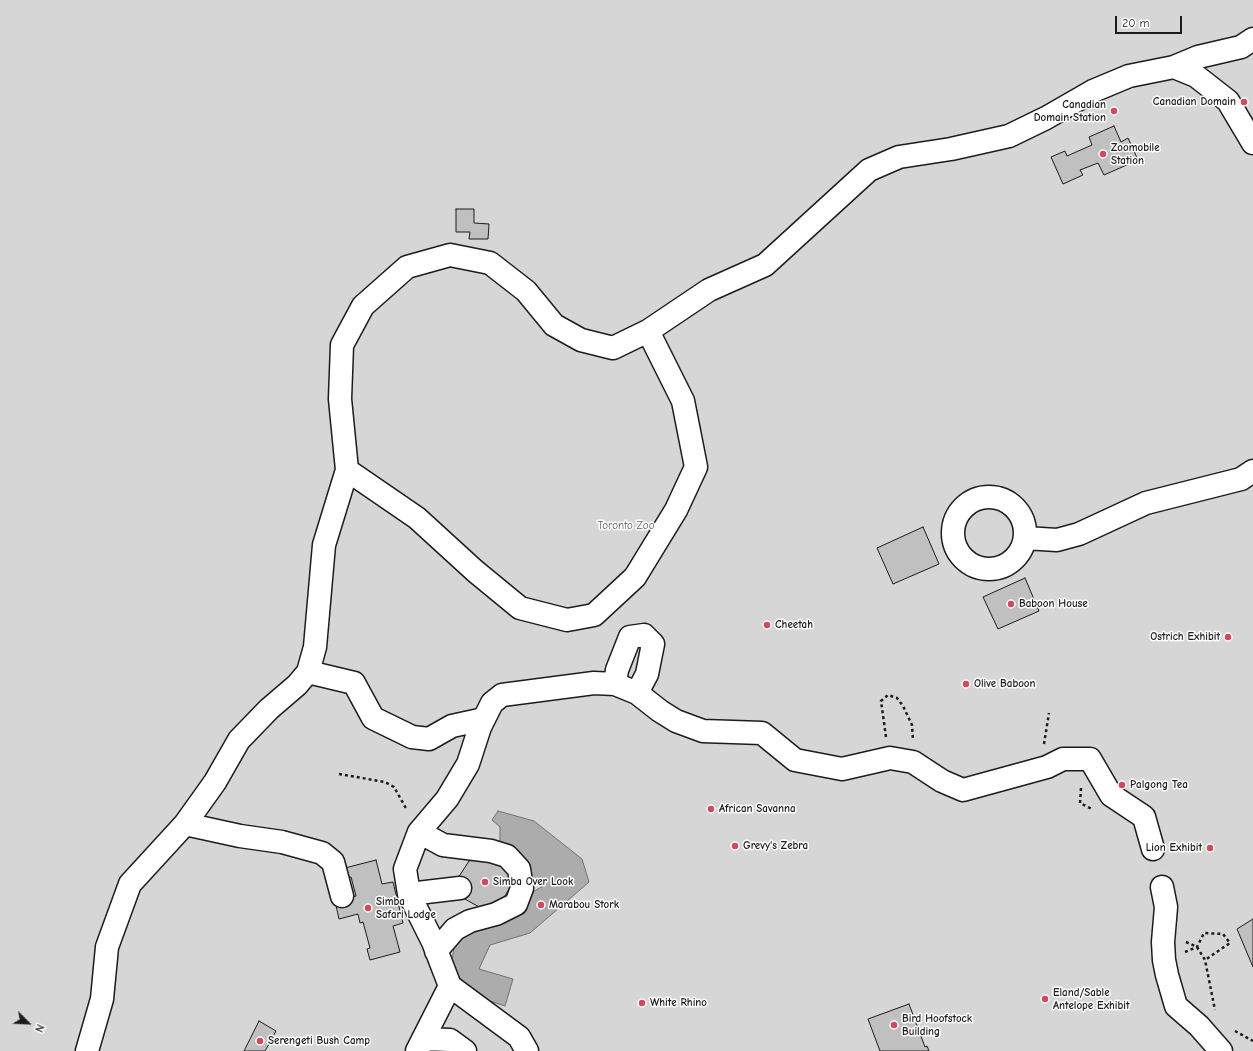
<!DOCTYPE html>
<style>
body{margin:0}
#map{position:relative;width:1253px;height:1051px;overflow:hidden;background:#f6f6f6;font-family:"Comic Neue",sans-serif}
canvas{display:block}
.north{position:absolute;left:8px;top:1003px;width:40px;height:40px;-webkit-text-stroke:3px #fff;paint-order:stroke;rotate:114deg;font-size:11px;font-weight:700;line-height:16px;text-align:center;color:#1c1c1c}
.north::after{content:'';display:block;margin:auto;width:14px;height:18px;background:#1c1c1c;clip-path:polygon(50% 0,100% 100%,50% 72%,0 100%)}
.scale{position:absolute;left:1115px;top:16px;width:67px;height:18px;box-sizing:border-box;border:2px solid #1c1c1c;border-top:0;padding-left:5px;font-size:12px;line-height:14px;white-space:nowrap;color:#1c1c1c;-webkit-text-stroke:3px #fff;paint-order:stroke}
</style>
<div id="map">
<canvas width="1253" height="1051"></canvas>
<div class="north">N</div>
<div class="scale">20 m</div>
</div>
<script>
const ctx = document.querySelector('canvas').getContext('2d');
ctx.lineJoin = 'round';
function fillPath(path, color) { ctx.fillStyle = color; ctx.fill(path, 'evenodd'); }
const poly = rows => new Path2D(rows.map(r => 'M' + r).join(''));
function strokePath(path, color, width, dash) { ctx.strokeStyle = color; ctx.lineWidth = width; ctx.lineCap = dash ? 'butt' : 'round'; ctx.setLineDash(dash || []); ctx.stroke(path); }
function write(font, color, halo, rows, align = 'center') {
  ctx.font = font + ' "Comic Neue",sans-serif'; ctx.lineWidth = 3; ctx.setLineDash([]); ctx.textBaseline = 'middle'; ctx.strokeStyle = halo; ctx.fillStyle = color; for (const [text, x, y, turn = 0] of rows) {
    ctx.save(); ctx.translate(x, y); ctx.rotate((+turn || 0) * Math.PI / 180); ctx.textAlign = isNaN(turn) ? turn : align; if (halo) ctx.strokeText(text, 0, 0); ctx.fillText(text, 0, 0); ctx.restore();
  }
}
const green = poly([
 [0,0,1253,0,1253,1051,0,1051]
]);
const water = poly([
 [498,811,534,821,582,859,589,882,530,933,490,945,479,969,513,979,505,1006,481,998,451,970,455,939,510,919,526,896,543,886,527,874,500,847,500,827,492,820,498,811]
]);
const building = poly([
 [1114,126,1121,142,1128,138,1138,160,1104,175,1098,163,1080,170,1083,175,1063,184,1051,157,1065,151,1067,156,1092,145,1089,137,1114,126],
 [456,209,474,209,474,223,489,224,488,239,469,239,470,232,456,232,456,209],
 [923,527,939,564,893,584,877,548,923,527],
 [1025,578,1039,611,998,629,983,597,1025,578],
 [489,856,508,867,511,886,500,904,481,908,463,898,458,878,469,861,489,856],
 [376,860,382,884,393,882,403,923,393,926,400,952,370,960,367,949,370,948,363,922,360,923,358,914,339,919,335,901,356,896,351,877,348,878,345,868,376,860],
 [1253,919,1253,967,1237,929,1253,919],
 [909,1004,925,1047,927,1046,929,1051,880,1051,868,1019,909,1004],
 [259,1021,276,1031,265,1051,244,1051,259,1021]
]);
const minorTunnel = poly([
 [1153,849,1162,887]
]);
const path = poly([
 [886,737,881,701,888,695,897,698,903,706,912,725,913,740],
 [1044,744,1049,713],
 [339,774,385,782,394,787,407,810],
 [1081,788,1080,803,1092,809],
 [1186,942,1197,947,1205,960,1215,1010],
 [1185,952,1197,947,1204,933,1223,934,1230,943,1205,960],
 [1235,1031,1253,1041]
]);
const minor = poly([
 [1174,67,1198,57,1241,47,1253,39],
 [347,470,417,518,475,571,520,608,567,620,594,615,635,577,676,510,696,467,683,401,648,331],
 '953 533a36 36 0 1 1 72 0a36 36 0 1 1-72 0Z',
 [1025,538,1057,540,1079,534,1146,503,1241,479,1253,471],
 [308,672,354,683,373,718,412,737,429,739,452,726,484,719],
 [615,684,617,670,630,637,644,635,653,644,647,674,637,693],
 [185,824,240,836,282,842,322,853,333,862,342,896],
 [419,832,443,845,491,851,507,856,519,869,522,888,516,904,496,914,470,921,455,929,436,951],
 [1162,887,1166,907,1163,942,1164,960,1167,975,1176,1006,1199,1026,1221,1051],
 [409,894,460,888],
 [450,986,519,1037,527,1051],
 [423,1039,450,1040,465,1051],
 [87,1051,102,999,107,947,130,884,185,824,215,782,239,740,269,709,297,685,308,672,315,647,324,545,347,470,340,399,342,345,363,306,407,267,450,255,490,263,526,291,554,325,581,340,613,348,648,331,709,290,765,265,869,170,899,157,951,149,1009,136,1046,118,1093,91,1129,76,1174,67,1196,76,1228,101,1253,143],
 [417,1051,450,986,433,942,409,894,405,869,419,832,447,799,468,764,480,727,492,703,502,695,594,683,615,684,637,693,660,711,676,721,703,731,762,733,795,760,842,769,890,758,913,762,942,781,963,790,1047,767,1063,759,1090,759,1111,795,1144,817,1153,849]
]);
const markers = [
 [1244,102,4,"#d1495b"],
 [1114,111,4,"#d1495b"],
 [1103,154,4,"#d1495b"],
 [1011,604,4,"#d1495b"],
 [767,625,4,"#d1495b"],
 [1228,637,4,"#d1495b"],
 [966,684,4,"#d1495b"],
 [1122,785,4,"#d1495b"],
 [711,809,4,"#d1495b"],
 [735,846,4,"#d1495b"],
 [1210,848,4,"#d1495b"],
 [485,882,4,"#d1495b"],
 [541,905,4,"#d1495b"],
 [368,908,4,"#d1495b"],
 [1045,999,4,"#d1495b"],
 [642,1003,4,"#d1495b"],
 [894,1025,4,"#d1495b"],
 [260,1041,4,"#d1495b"]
];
const poiNames = [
 ["Canadian Domain",1236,102,"right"],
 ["Canadian",1106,105,"right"],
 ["Domain Station",1106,118,"right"],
 ["Zoomobile",1111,148],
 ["Station",1111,161],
 ["Baboon House",1019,604],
 ["Cheetah",775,625],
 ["Ostrich Exhibit",1220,637,"right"],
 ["Olive Baboon",974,684],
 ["Palgong Tea",1130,785],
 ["African Savanna",719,809],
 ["Grevy's Zebra",743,846],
 ["Lion Exhibit",1202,848,"right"],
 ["Simba Over Look",493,882],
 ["Simba",376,902],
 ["Safari Lodge",376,915],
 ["Marabou Stork",549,905],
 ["Eland/Sable",1053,993],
 ["Antelope Exhibit",1053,1006],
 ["White Rhino",650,1003],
 ["Bird Hoofstock",902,1019],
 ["Building",902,1032],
 ["Serengeti Bush Camp",268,1041]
];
const parkNames = [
 ["Toronto Zoo",626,526]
];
fillPath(green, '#d6d6d6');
fillPath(water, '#acacac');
strokePath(water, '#727272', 1);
fillPath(building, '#c0c0c0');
strokePath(building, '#1c1c1c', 1);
strokePath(minorTunnel, '#d5d5d5', 22, [22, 11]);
strokePath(minor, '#1c1c1c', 25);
strokePath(path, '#1c1c1c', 2.5, [3, 3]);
strokePath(minor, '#fff', 22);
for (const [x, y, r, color] of markers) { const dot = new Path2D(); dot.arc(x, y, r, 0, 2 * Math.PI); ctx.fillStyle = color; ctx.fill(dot); strokePath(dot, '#fff', 1.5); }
write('bold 11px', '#1c1c1c', '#fff', poiNames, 'left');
write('11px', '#5d5d5d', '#fff', parkNames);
</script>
